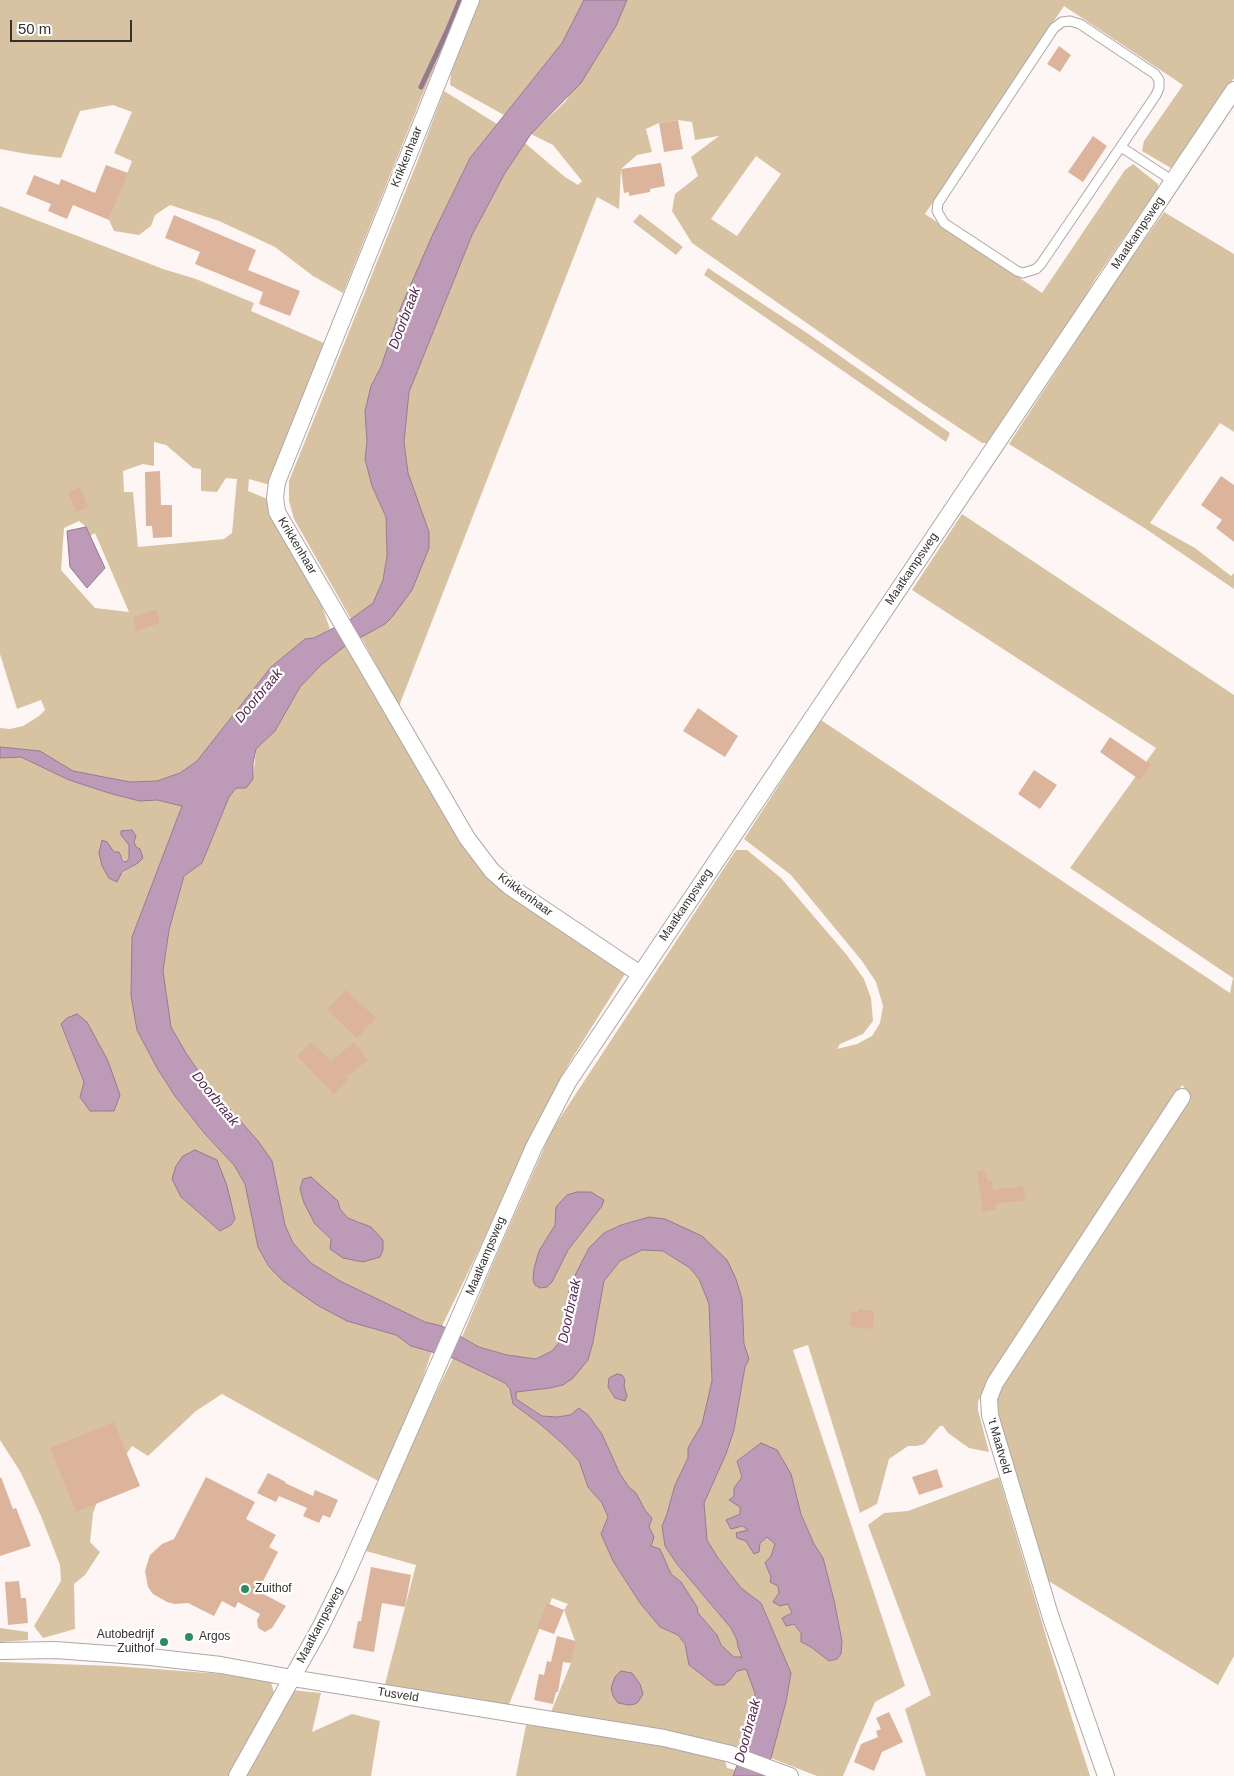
<!DOCTYPE html>
<style>
body{margin:0}
#map{position:relative;width:1234px;height:1776px;overflow:hidden;background:#fef6f5;font-family:Helvetica,sans-serif}
canvas{display:block}
.scale{position:absolute;left:10px;top:20px;width:122px;height:22px;box-sizing:border-box;border:2px solid #33302f;border-top:0;padding-left:6px;font-size:15px;line-height:18px;white-space:nowrap;color:#33302f;-webkit-text-stroke:4px #fff;paint-order:stroke}
</style>
<div id="map">
<canvas width="1234" height="1776"></canvas>
<div class="scale">50 m</div>
</div>
<script>
const ctx = document.querySelector('canvas').getContext('2d');
ctx.lineJoin = 'round';
function fillPath(path, color) { ctx.fillStyle = color; ctx.fill(path, 'evenodd'); }
const poly = rows => new Path2D(rows.map(r => 'M' + r).join(''));
function strokePath(path, color, width, dash) { ctx.strokeStyle = color; ctx.lineWidth = width; ctx.lineCap = dash ? 'butt' : 'round'; ctx.setLineDash(dash || []); ctx.stroke(path); }
function write(font, color, halo, rows, align = 'center') {
  ctx.font = font + ' Helvetica,sans-serif'; ctx.lineWidth = 4.5; ctx.setLineDash([]); ctx.textBaseline = 'middle'; ctx.strokeStyle = halo; ctx.fillStyle = color; for (const [text, x, y, turn = 0] of rows) {
    ctx.save(); ctx.translate(x, y); ctx.rotate((+turn || 0) * Math.PI / 180); ctx.textAlign = isNaN(turn) ? turn : align; if (halo) ctx.strokeText(text, 0, 0); ctx.fillText(text, 0, 0); ctx.restore();
  }
}
const green = poly([
 [0,0,464,0,421,98,343,293,313,276,275,247,219,221,170,205,155,215,151,226,139,235,114,231,109,220,132,161,114,153,132,112,113,105,80,111,61,158,27,154,0,149],
 [480,0,584,0,562,43,504,115,450,85,451,73],
 [627,0,1234,0,1234,78,1171,168,1142,151,1144,141,1183,85,1064,6,925,214,1042,293,1125,170,1133,164,1158,184,1158,188,1096,278,1063,334,992,443,982,443,917,400,692,243,672,211,675,194,698,176,691,157,719,136,695,140,692,122,678,120,659,123,646,129,652,152,637,155,621,169,619,209,597,197,399,706,361,637,385,624,429,532,408,474,404,442,409,392,472,235,505,173,525,143,565,177,578,185,582,181,553,145,531,134,565,102,607,41],
 [756,156,781,174,737,236,711,219],
 [444,91,497,124,470,158,456,186,401,307,381,367,371,386,365,411,367,442,365,459,372,486,386,517,387,556,383,580,373,603,351,619,294,519,289,501,289,481,418,160],
 [0,206,163,269,196,279,254,303,251,311,324,343,270,485,249,479,248,491,270,500,318,595,330,629,314,638,305,639,271,667,197,761,180,773,157,781,130,782,73,771,40,751,0,747,0,728,10,729,23,726,39,716,45,710,41,700,17,709,0,654],
 [154,442,166,445,193,468,201,469,201,491,217,492,226,478,237,479,232,533,224,539,138,547,133,492,124,492,123,471,143,464,154,466],
 [79,521,86,527,90,536,95,533,129,612,95,608,61,570,64,528],
 [1164,212,1234,254,1234,432,1220,423,1150,523,1195,548,1231,576,1234,573,1234,589,1146,529,1009,444,1108,292],
 [640,214,683,247,676,255,633,222],
 [708,268,810,335,950,433,946,442,704,275],
 [962,514,1234,695,1234,1656,1218,1685,1047,1580,992,1402,1190,1094,1182,1085,991,1374,978,1402,978,1410,989,1452,969,1448,948,1433,943,1426,940,1426,924,1444,917,1446,908,1446,889,1459,877,1504,860,1513,808,1345,793,1350,905,1686,875,1702,843,1776,817,1776,771,1758,786,1703,791,1673,761,1603,741,1588,718,1558,707,1540,704,1503,726,1454,734,1430,745,1367,749,1359,744,1344,742,1299,736,1279,649,1217,621,1225,604,1233,589,1248,571,1283,567,1299,566,1325,562,1339,552,1351,536,1359,507,1355,479,1347,462,1337,494,1261,552,1130,736,850,747,850,781,878,846,954,864,979,871,998,873,1021,863,1034,840,1044,837,1049,857,1044,872,1036,880,1023,883,1006,876,982,862,961,791,875,744,839,821,720,1230,993,1233,978,1070,868,1156,748,912,590],
 [555,1225,581,1233,568,1250,552,1282,533,1280,539,1251],
 [761,1443,791,1474,801,1513,814,1544,823,1558,834,1600,842,1641,837,1659,829,1661,811,1647,801,1642,801,1633,794,1624,786,1626,782,1618,792,1613,788,1604,779,1593,778,1586,771,1577,765,1564,771,1556,775,1544,767,1537,760,1543,749,1530,727,1520,740,1514,740,1507,729,1500,734,1496,734,1488,742,1477,737,1461],
 [345,646,457,831,493,883,625,974,568,1065,532,1132,477,1254,442,1326,425,1322,340,1281,311,1263,293,1243,285,1225,279,1198,258,1141,205,1081,186,1053,171,1027,163,971,169,930,184,876,202,863,229,797,236,788,253,779,256,749,275,731,300,687,326,659],
 [300,1189,338,1201,340,1209,348,1218,360,1222,380,1257,363,1262,330,1249,331,1239,315,1224,304,1203],
 [21,757,69,780,112,794,140,801,157,800,182,806,132,937,137,1030,157,1068,175,1096,205,1134,234,1165,245,1184,258,1247,269,1268,277,1275,371,1328,396,1335,412,1346,432,1351,407,1424,378,1481,222,1394,196,1411,148,1456,132,1446,102,1489,93,1513,90,1542,100,1552,85,1575,74,1584,75,1629,43,1638,34,1626,61,1581,60,1565,41,1516,21,1473,0,1440,0,758],
 [132,830,138,863,122,873,109,878,102,846,102,841,107,843,111,849,122,857,126,863,129,859,129,845,121,832],
 [61,1025,103,1112,80,1097,84,1082],
 [181,1197,231,1225,220,1231],
 [642,1250,663,1251,690,1268,699,1279,709,1304,712,1381,702,1425,688,1448,688,1458,675,1485,667,1514,662,1526,665,1546,677,1564,731,1628,737,1640,738,1647,742,1657,734,1657,721,1645,717,1635,698,1613,697,1607,681,1582,671,1574,660,1549,651,1546,649,1527,652,1518,645,1510,636,1493,628,1486,619,1472,602,1434,588,1415,579,1408,570,1415,557,1417,542,1416,516,1399,515,1392,550,1388,563,1385,588,1360,593,1342,604,1281,620,1261],
 [453,1358,505,1383,510,1389,513,1404,540,1424,564,1445,579,1461,588,1487,602,1503,608,1517,601,1534,613,1561,640,1603,660,1627,678,1635,685,1644,689,1665,715,1685,730,1680,737,1671,746,1668,755,1693,752,1719,744,1747,737,1746,735,1750,551,1712,571,1663,575,1641,564,1610,568,1604,552,1598,508,1707,384,1688,416,1565,366,1551,405,1456],
 [999,1477,1049,1646,1090,1776,926,1776,905,1709,931,1695,868,1525,884,1513,908,1511],
 [0,1628,28,1632,28,1640,0,1642],
 [0,1662,114,1666,222,1674,271,1682,274,1693,271,1701,230,1776,0,1776],
 [291,1690,321,1693,312,1732,352,1714,380,1721,371,1776,241,1776,257,1747,259,1756,280,1708],
 [526,1725,574,1730,654,1744,725,1761,727,1768,735,1770,733,1776,516,1776]
]);
const water = poly([
 [584,0,627,0,616,26,581,83,531,134,505,173,472,235,409,392,404,442,408,473,429,532,429,548,412,590,392,617,385,624,345,646,321,665,300,687,275,731,256,749,253,763,253,779,246,788,236,788,229,797,202,863,184,876,169,930,163,971,171,1027,186,1053,205,1081,258,1141,272,1161,285,1225,293,1243,311,1263,340,1281,425,1322,442,1326,479,1347,507,1355,536,1359,552,1351,562,1339,566,1325,567,1299,571,1283,589,1248,604,1233,621,1225,649,1217,665,1219,702,1236,727,1260,736,1279,742,1299,744,1344,749,1359,745,1367,734,1430,726,1454,704,1503,707,1540,718,1558,741,1588,761,1603,791,1673,786,1702,771,1758,763,1776,733,1776,744,1747,752,1719,755,1693,746,1669,737,1671,730,1680,724,1685,715,1685,689,1665,685,1644,678,1635,660,1627,640,1603,613,1561,601,1534,608,1517,602,1503,588,1487,579,1461,564,1445,540,1424,513,1404,510,1389,505,1383,453,1358,411,1346,396,1335,347,1321,317,1305,283,1281,269,1267,258,1247,245,1184,234,1165,205,1134,175,1096,157,1068,137,1030,131,996,132,937,182,806,157,800,140,801,112,794,69,780,21,757,0,758,0,747,40,751,73,771,130,782,157,781,180,773,197,761,271,667,305,639,314,638,351,619,373,603,383,580,387,556,386,517,372,486,365,459,367,442,365,411,371,386,381,367,401,307,433,234,470,158,562,43,584,0],
 [642,1250,663,1251,690,1268,699,1279,709,1304,712,1381,702,1424,688,1448,688,1458,675,1485,667,1514,662,1526,665,1546,677,1564,731,1628,737,1640,738,1647,742,1657,734,1657,721,1645,717,1635,698,1613,697,1607,681,1582,671,1574,660,1549,651,1546,654,1537,649,1527,652,1518,645,1510,636,1493,628,1486,619,1472,602,1434,588,1415,579,1408,570,1415,557,1417,542,1416,516,1399,516,1392,550,1388,563,1385,573,1378,588,1360,593,1342,604,1281,620,1261,642,1250],
 [86,527,105,568,87,588,70,567,67,531,86,527],
 [132,830,136,836,134,842,136,847,140,849,143,858,138,863,122,872,117,882,109,878,102,866,99,853,102,840,107,842,114,852,119,852,123,861,126,862,129,859,129,845,121,835,121,831,132,830],
 [77,1014,87,1022,108,1061,120,1095,114,1111,90,1111,80,1097,84,1082,61,1024,67,1018,77,1014],
 [195,1150,217,1160,227,1186,235,1219,231,1225,220,1231,181,1197,172,1179,176,1166,183,1156,195,1150],
 [311,1177,338,1201,340,1209,348,1218,371,1227,383,1240,383,1250,380,1257,363,1262,343,1258,330,1249,331,1239,315,1224,304,1203,300,1189,303,1179,311,1177],
 [577,1192,591,1192,604,1200,602,1206,568,1250,552,1282,547,1287,540,1288,535,1285,533,1280,534,1269,539,1251,555,1225,556,1207,567,1195,577,1192],
 [617,1374,622,1375,625,1380,624,1386,627,1396,625,1401,615,1398,608,1387,609,1378,617,1374],
 [761,1443,777,1450,791,1474,801,1514,814,1544,823,1558,834,1600,842,1641,841,1654,837,1659,829,1661,811,1647,801,1642,801,1633,794,1624,786,1626,782,1618,792,1613,788,1604,780,1606,773,1602,779,1593,778,1586,770,1582,771,1577,765,1563,771,1556,775,1544,767,1537,760,1543,759,1552,754,1554,746,1541,737,1538,736,1533,748,1530,742,1526,731,1529,726,1520,740,1514,740,1507,729,1500,734,1496,734,1488,742,1477,737,1461,761,1443],
 [621,1671,632,1673,640,1684,643,1694,638,1702,635,1704,629,1705,618,1703,613,1696,611,1688,615,1677,621,1671]
]);
const stream = poly([
 [421,87,448,29,460,0]
]);
const building = poly([
 [1059,46,1071,55,1060,72,1047,64],
 [678,120,683,149,664,152,659,123],
 [1093,136,1107,146,1083,182,1068,172],
 [661,163,665,186,650,189,650,192,629,196,629,192,624,193,621,169],
 [106,165,128,173,109,220,73,205,67,219,48,211,51,204,26,194,34,175,59,185,61,179,95,193],
 [174,215,256,250,248,270,300,291,290,316,259,304,263,292,195,264,200,252,165,238],
 [160,471,161,505,172,505,172,537,153,538,152,526,146,526,145,472],
 [1221,476,1234,485,1234,542,1216,528,1222,520,1201,505],
 [80,487,88,507,76,512,68,492],
 [156,610,160,623,136,631,133,617],
 [698,708,738,736,725,757,683,731],
 [1110,737,1151,765,1140,780,1100,752],
 [1034,770,1057,785,1040,809,1018,794],
 [346,990,376,1018,357,1038,327,1010],
 [311,1042,331,1061,354,1042,368,1060,346,1077,349,1079,334,1094,297,1056],
 [984,1170,988,1181,992,1181,993,1190,1023,1186,1025,1200,995,1204,996,1209,983,1212,977,1172],
 [858,1309,874,1311,873,1329,850,1327,851,1312,858,1312],
 [114,1422,140,1486,76,1512,50,1448],
 [937,1469,943,1487,919,1495,912,1477],
 [268,1473,286,1482,285,1483,313,1496,315,1490,338,1500,330,1518,323,1515,319,1523,303,1516,307,1508,279,1496,276,1502,257,1493],
 [1,1477,13,1509,16,1508,31,1546,0,1556,0,1478],
 [206,1477,255,1502,246,1519,276,1535,269,1547,278,1552,258,1591,286,1606,272,1628,265,1632,258,1628,257,1620,260,1614,238,1602,235,1608,222,1601,214,1616,188,1603,175,1604,167,1602,153,1594,148,1587,145,1571,150,1555,162,1544,174,1539],
 [371,1567,411,1575,405,1607,382,1603,374,1652,353,1648,358,1621,361,1621],
 [19,1581,21,1598,26,1598,28,1623,8,1625,5,1582],
 [547,1603,564,1610,554,1634,537,1628],
 [557,1636,576,1641,571,1663,563,1662,558,1692,556,1692,553,1704,534,1700,539,1674,544,1675,547,1661,551,1662],
 [889,1712,903,1742,882,1752,874,1771,854,1762,861,1744,878,1737,876,1731,881,1729,876,1718]
]);
const service = poly([
 [1070,21,1080,24,1155,74,1159,80,1159,88,1156,95,1041,264,1036,269,1023,273,1017,271,944,223,937,211,938,203,1054,28,1062,22,1070,21],
 [1121,147,1173,181]
]);
const minor = poly([
 [471,0,277,482,275,498,277,512,467,838,492,871,509,886,640,974],
 [0,1651,55,1650,150,1657,221,1665,292,1678,664,1738,731,1754,790,1776],
 [237,1776,320,1628,346,1575,534,1147,568,1082,1234,90],
 [1106,1776,1051,1618,990,1415,989,1398,995,1383,1182,1097]
]);
const markers = [
 [245,1589,5,"#2a8b64"],
 [189,1637,5,"#2a8b64"],
 [164,1642,5,"#2a8b64"]
];
const streetNames = [
 ["Krikkenhaar",407,157,-68],
 ["Maatkampsweg",1138,233,-56],
 ["Krikkenhaar",297,546,59],
 ["Maatkampsweg",912,569,-56],
 ["Krikkenhaar",525,895,36],
 ["Maatkampsweg",686,905,-56],
 ["Maatkampsweg",486,1256,-67],
 ["'t Maatveld",999,1446,74],
 ["Maatkampsweg",320,1625,-62],
 ["Tusveld",398,1695,9]
];
const poiNames = [
 ["Zuithof",255,1589],
 ["Autobedrijf",154,1635,"right"],
 ["Zuithof",154,1649,"right"],
 ["Argos",199,1637]
];
const waterNames = [
 ["Doorbraak",405,318,-69],
 ["Doorbraak",259,696,-50],
 ["Doorbraak",215,1099,51],
 ["Doorbraak",570,1311,-78],
 ["Doorbraak",748,1731,-75]
];
fillPath(green, '#d7c3a2');
fillPath(water, '#bd9ab7');
strokePath(water, '#947a8e', 1);
strokePath(stream, '#947a8e', 5);
fillPath(building, '#dcb49b');
strokePath(service, '#aea7a6', 11);
strokePath(minor, '#aea7a6', 18);
strokePath(service, '#fff', 9);
strokePath(minor, '#fff', 16);
for (const [x, y, r, color] of markers) { const dot = new Path2D(); dot.arc(x, y, r, 0, 2 * Math.PI); ctx.fillStyle = color; ctx.fill(dot); strokePath(dot, '#fff', 2); }
write('12px', '#33302f', '#fff', streetNames);
write('12px', '#33302f', '#fff', poiNames, 'left');
write('italic 14px', '#55274f', '#fff', waterNames);
</script>
